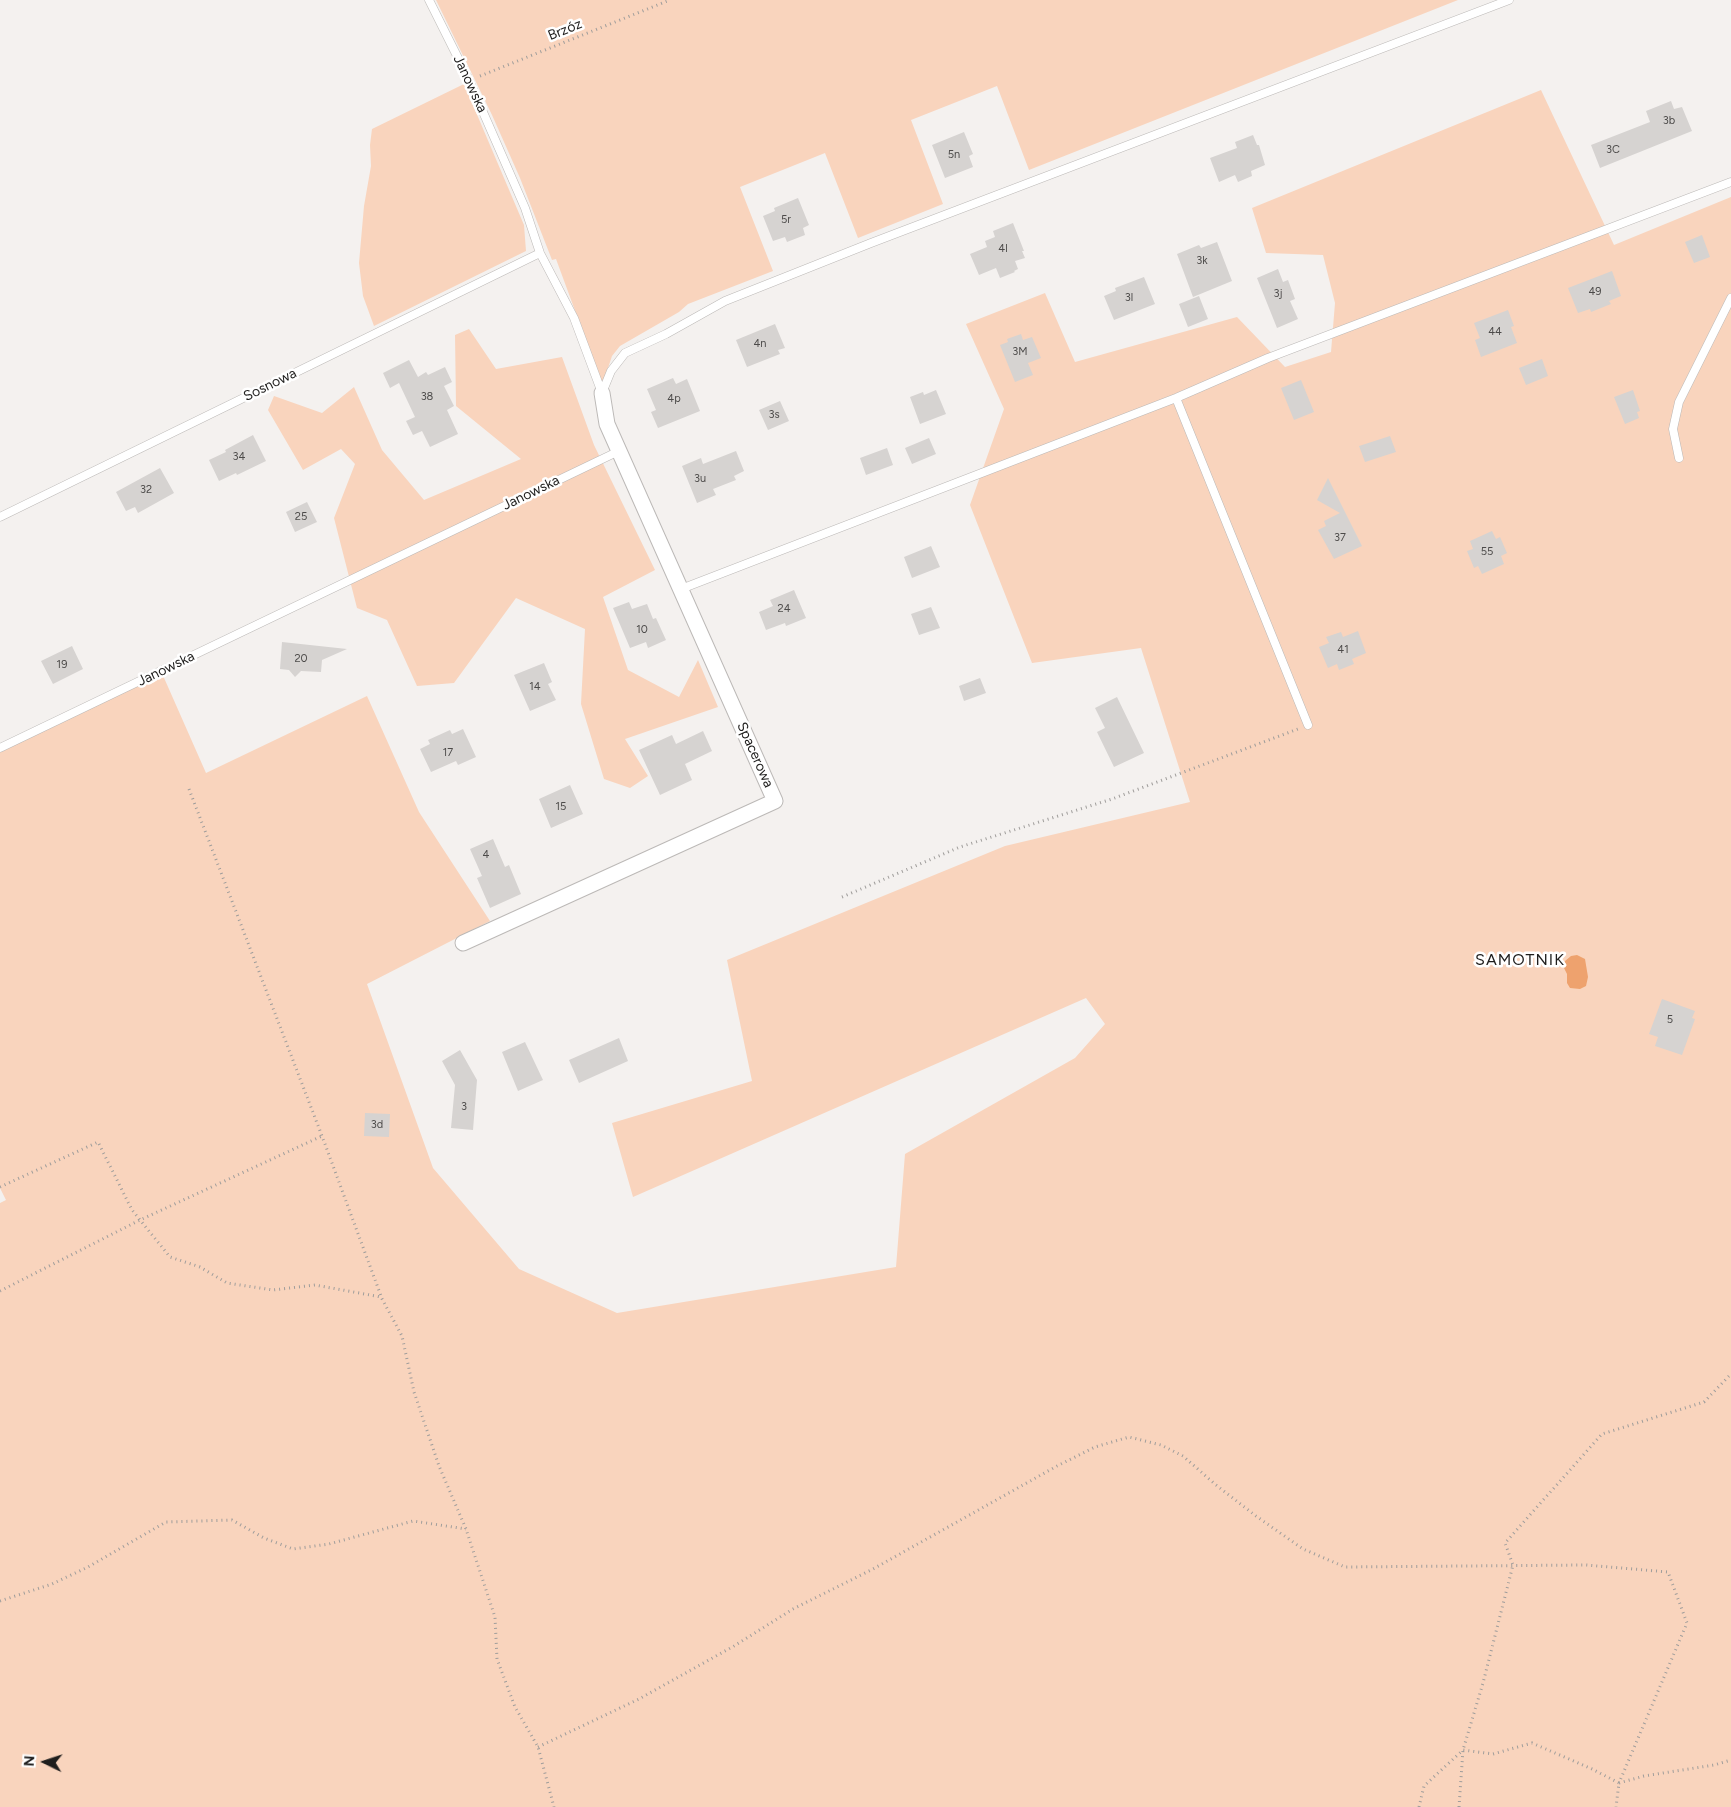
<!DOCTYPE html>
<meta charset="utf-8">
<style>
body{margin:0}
#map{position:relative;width:1731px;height:1807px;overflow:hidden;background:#f4f1ef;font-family:Figtree,sans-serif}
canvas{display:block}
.north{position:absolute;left:20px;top:1737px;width:50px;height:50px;-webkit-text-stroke:4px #fff;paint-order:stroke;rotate:274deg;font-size:14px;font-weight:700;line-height:20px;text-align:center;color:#1f1e1d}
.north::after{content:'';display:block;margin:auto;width:18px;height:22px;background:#1f1e1d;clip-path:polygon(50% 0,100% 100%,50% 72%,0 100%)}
</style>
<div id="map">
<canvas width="1731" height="1807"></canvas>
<div class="north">N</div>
</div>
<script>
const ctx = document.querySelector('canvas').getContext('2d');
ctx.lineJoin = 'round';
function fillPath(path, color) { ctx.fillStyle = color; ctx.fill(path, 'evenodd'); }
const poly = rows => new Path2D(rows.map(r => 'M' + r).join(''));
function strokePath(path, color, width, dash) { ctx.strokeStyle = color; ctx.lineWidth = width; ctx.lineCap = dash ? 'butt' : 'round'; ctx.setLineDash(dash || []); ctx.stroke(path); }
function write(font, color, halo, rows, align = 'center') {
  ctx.font = font + ' Figtree,sans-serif'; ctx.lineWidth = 5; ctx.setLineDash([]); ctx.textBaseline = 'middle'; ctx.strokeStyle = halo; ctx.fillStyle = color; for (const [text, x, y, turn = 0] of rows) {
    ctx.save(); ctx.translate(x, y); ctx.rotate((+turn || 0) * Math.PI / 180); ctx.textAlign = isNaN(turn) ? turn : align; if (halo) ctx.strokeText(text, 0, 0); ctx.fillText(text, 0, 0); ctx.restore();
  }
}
const green = poly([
 [436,0,1458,0,1029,170,997,86,911,120,943,204,858,238,825,153,740,187,773,271,688,304,679,312,620,346,612,356,604,380,601,381,556,259,552,260,520,178,492,115],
 [464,84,524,225,526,251,374,326,363,296,359,263,364,206,371,166,370,145,372,129],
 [1541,90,1614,245,1731,197,1731,1807,0,1807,0,1203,6,1200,0,1188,0,748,161,671,206,773,367,696,419,812,490,921,367,984,433,1168,519,1269,617,1313,896,1267,905,1154,1075,1058,1105,1024,1086,998,633,1197,612,1123,752,1081,727,960,1005,846,1190,802,1141,648,1032,663,970,505,1004,409,966,324,1045,293,1075,362,1237,317,1285,367,1331,352,1335,303,1323,255,1266,253,1252,208],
 [469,329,496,369,562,357,594,445,655,570,603,597,628,670,679,697,698,660,718,707,625,739,648,776,630,788,604,779,581,704,585,629,516,598,454,683,417,686,387,620,357,608,334,518,355,464,341,449,303,470,268,410,274,396,322,413,354,387,382,450,424,500,521,459,456,406,455,335]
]);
const water = poly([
 [1577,955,1585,959,1588,977,1586,986,1580,989,1570,988,1567,983,1567,974,1564,968,1565,961,1571,956]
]);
const building = poly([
 [1671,101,1674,109,1682,107,1692,131,1600,168,1591,145,1650,122,1646,111],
 [964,132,973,154,969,156,973,167,945,178,932,145],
 [1253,135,1257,145,1259,145,1265,165,1251,171,1252,176,1238,182,1235,175,1219,182,1210,158,1237,148,1235,142],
 [798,198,809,225,803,228,805,235,787,242,785,237,773,241,763,216,775,211,774,208],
 [1013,223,1024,251,1022,251,1025,258,1015,261,1018,269,1014,271,1015,272,1000,278,996,268,979,275,970,254,987,247,985,241,995,237,993,231],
 [1702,235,1710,257,1694,263,1685,242],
 [1217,242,1232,281,1193,297,1177,254,1199,245,1201,248],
 [1278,269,1283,282,1288,280,1291,288,1295,299,1290,301,1298,319,1277,328,1257,278],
 [1612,271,1621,296,1609,301,1611,304,1591,312,1590,309,1578,313,1568,288],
 [1144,277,1155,304,1114,320,1104,296,1116,291,1115,288],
 [1199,296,1208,319,1188,327,1179,304],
 [1508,310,1514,326,1511,327,1517,343,1481,357,1475,340,1480,338,1474,323],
 [775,324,785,348,778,350,780,354,747,367,736,340],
 [1021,334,1023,340,1032,337,1041,358,1028,363,1033,375,1015,382,1000,345,1008,342,1007,339],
 [1542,359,1548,376,1526,385,1519,368],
 [409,360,418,377,426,372,428,375,445,367,452,382,444,386,454,406,447,410,458,434,430,447,422,431,413,435,406,421,415,417,399,383,390,388,383,373],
 [673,378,676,384,687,379,700,411,658,428,651,412,656,410,647,389],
 [1301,380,1314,412,1294,420,1281,388],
 [936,390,946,414,920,424,910,397,923,392,924,395],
 [1633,390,1640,411,1637,412,1639,418,1625,424,1614,397],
 [780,401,789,421,768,430,759,410],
 [253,435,266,461,237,475,236,473,219,481,209,460,226,452,225,450],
 [1390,436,1396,452,1365,462,1359,446],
 [929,438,936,454,912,464,905,448],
 [887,448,893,465,866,475,860,458],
 [736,451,744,471,734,476,736,480,713,489,716,495,697,503,682,466,701,458,703,464],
 [160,468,174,493,138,513,135,507,126,511,116,492],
 [1328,478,1362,546,1334,559,1318,530,1326,526,1324,521,1340,513,1317,500],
 [307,502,317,522,295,532,286,512],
 [1492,531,1496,539,1500,537,1507,553,1501,556,1504,564,1482,574,1478,566,1474,568,1467,551,1473,549,1470,541],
 [931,546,940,567,912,578,904,557],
 [794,590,806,618,786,626,785,623,766,630,759,612,773,606,770,600],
 [629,602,632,609,647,604,653,619,656,618,666,640,648,648,646,642,630,648,613,608],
 [931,607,940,628,919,635,911,614],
 [1358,631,1366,653,1352,659,1354,664,1339,670,1337,664,1328,668,1319,647,1329,643,1326,637,1341,632,1343,637],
 [282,642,347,649,322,660,321,672,301,671,295,677,289,670,280,669],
 [72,646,83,669,53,684,41,661],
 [544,663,552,682,548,684,556,700,530,711,514,675],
 [980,678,986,693,964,701,959,686],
 [1117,697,1144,753,1114,767,1097,732,1105,728,1095,708],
 [463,729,476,757,458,765,456,761,431,772,420,749,430,744,428,740,450,730,452,734],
 [703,731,712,751,685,764,692,780,660,795,639,750,672,735,676,744],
 [570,785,583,814,551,828,539,799],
 [493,839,505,867,509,865,521,894,490,908,477,878,482,876,470,849],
 [1662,999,1695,1011,1692,1018,1695,1019,1682,1055,1655,1046,1658,1037,1649,1034],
 [619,1038,628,1061,579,1083,569,1060],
 [525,1042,543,1080,518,1091,502,1052],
 [460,1050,477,1080,473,1130,451,1128,455,1085,442,1061],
 [365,1113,390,1114,389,1137,364,1136]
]);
const path = poly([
 [480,76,670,0],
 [189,789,322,1136,381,1296],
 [842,897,960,847,1112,799,1298,729],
 [0,1187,98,1142,132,1210,170,1257,200,1267,227,1283,273,1290,315,1285,381,1297,402,1336,414,1392,439,1466,466,1529,495,1617,497,1659,515,1707,538,1747,554,1807],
 [0,1291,140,1220,322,1136],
 [0,1601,52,1584,88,1567,166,1522,232,1520,264,1538,293,1549,329,1544,413,1521,466,1529],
 [538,1747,639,1699,734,1646,793,1609,873,1569,1057,1466,1095,1447,1129,1437,1161,1445,1183,1456,1216,1485,1256,1516,1303,1549,1345,1567,1586,1565,1668,1572,1687,1623,1619,1783],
 [1619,1783,1644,1776,1714,1765,1731,1760],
 [1419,1807,1424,1786,1463,1750,1493,1754,1532,1743,1592,1769,1619,1783,1616,1807],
 [1459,1807,1463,1750,1483,1683,1513,1565,1505,1543,1602,1434,1704,1402,1731,1374]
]);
const lane = poly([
 [429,0,469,80,525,208,540,253,574,318,602,393],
 [602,393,611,371,625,353,666,334,725,301,871,243,1509,0],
 [1176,398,1308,725],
 [1679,458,1673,429,1679,402,1731,298],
 [0,517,540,253],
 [681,589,1176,398,1268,358,1731,182],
 [0,748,619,451]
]);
const street = poly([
 [463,943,775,801,607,424,602,393]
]);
const numberNames = [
 ["3b",1669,121],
 ["3C",1613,150],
 ["5n",954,155],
 ["5r",786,220],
 ["4l",1003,249],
 ["3k",1202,261],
 ["49",1595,292],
 ["3j",1278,294],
 ["3l",1129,298],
 ["44",1495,332],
 ["4n",760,344],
 ["3M",1020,352],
 ["38",427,397],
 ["4p",674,399],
 ["3s",774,415],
 ["34",239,457],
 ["3u",700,479],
 ["32",146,490],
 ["25",301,517],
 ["37",1340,538],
 ["55",1487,552],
 ["24",784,609],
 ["10",642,630],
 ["41",1343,650],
 ["20",301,659],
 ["19",62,665],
 ["14",535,687],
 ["17",448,753],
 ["15",561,807],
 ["4",486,855],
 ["5",1670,1020],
 ["3",464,1107],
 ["3d",377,1125]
];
const streetNames = [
 ["Brzóz",565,30,-22],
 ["Janowska",470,84,65],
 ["Sosnowa",270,385,-26],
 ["Janowska",531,493,-26],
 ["Janowska",166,669,-26],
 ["Spacerowa",755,755,66]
];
const quarterNames = [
 ["SAMOTNIK",1520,960]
];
fillPath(green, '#f9d4bd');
fillPath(water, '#eea26e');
fillPath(building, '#d6d3d1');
strokePath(lane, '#bcb9b7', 9);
strokePath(street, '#bcb9b7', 17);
strokePath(path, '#9f9d9b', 3, [1, 4]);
strokePath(lane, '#fff', 8);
strokePath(street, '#fff', 15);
write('11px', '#4d4b4a', null, numberNames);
write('14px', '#1f1e1d', '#fff', streetNames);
ctx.letterSpacing = '1px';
write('16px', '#1f1e1d', '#fff', quarterNames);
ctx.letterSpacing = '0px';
</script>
